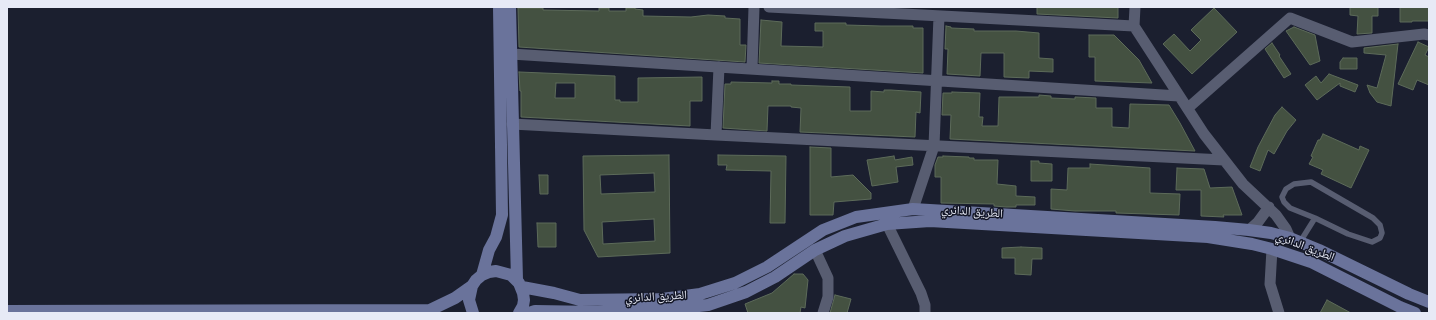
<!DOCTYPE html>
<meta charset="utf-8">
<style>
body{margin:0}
#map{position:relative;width:1436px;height:320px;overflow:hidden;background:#1b1f2f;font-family:"Archivo Narrow",sans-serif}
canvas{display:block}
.frame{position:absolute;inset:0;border:8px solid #e7eaf6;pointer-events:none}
</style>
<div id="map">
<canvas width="1436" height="320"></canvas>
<div class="frame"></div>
</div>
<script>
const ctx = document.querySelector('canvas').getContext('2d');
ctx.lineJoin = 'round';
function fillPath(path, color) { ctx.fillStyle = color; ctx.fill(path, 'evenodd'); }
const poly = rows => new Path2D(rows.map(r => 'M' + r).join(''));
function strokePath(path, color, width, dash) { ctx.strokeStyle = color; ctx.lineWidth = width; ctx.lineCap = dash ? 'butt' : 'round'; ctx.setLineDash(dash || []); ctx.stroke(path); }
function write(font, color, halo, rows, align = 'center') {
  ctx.font = font + ' "Archivo Narrow","Noto Naskh Arabic",sans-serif'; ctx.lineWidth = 3; ctx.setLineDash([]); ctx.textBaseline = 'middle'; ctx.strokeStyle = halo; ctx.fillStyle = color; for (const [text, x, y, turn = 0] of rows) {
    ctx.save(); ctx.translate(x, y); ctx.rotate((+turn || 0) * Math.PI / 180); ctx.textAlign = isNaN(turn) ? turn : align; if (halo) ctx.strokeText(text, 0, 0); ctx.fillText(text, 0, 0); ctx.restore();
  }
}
const building = poly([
 [1037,7,1118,7,1118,18,1037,14,1037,7],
 [1350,7,1378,7,1378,16,1372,16,1372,33,1357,34,1358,16,1350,15,1350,7],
 [1400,7,1429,7,1429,21,1412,21,1412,22,1400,22,1400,7],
 [518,8,543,8,543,10,599,11,599,8,609,8,609,11,626,11,626,8,635,8,635,9,643,10,643,16,691,17,708,15,725,16,725,18,740,19,740,45,746,45,745,62,519,47,518,8],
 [1214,8,1237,32,1192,74,1163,44,1174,34,1190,51,1201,40,1191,30,1214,8],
 [761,20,782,22,781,46,823,47,823,31,815,31,815,23,846,23,846,25,881,26,913,26,913,28,923,28,923,73,759,63,761,20],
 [946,26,951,27,951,28,974,29,974,31,1016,31,1039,33,1039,58,1053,59,1053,72,1029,71,1029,78,1004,77,1004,53,981,53,980,76,947,74,948,49,945,49,946,26],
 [1294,27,1315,35,1320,61,1310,65,1286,31,1294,27],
 [1089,35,1114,35,1139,60,1152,83,1095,81,1095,57,1089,57,1089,35],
 [1418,42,1429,47,1425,55,1429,57,1429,85,1417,80,1413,90,1398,84,1418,42],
 [1272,43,1280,55,1279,56,1291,74,1284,78,1265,49,1272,43],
 [1398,44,1391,106,1377,102,1370,93,1367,85,1377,88,1386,55,1364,53,1364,48,1398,44],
 [1343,58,1357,58,1357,69,1340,69,1340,62,1343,58],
 [519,72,615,76,615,100,620,100,620,102,638,102,638,78,702,77,702,101,690,101,690,126,521,117,521,91,520,91,519,72],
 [556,83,575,83,575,98,555,98,556,83],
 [1329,74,1358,85,1355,92,1340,86,1340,83,1317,100,1305,85,1316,76,1321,83,1329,74],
 [772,81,779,81,779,84,791,84,791,85,850,87,850,111,871,111,871,91,884,92,884,90,891,90,921,92,920,113,916,112,915,137,800,132,801,108,791,107,791,106,768,106,767,131,723,128,725,84,731,84,731,82,772,83,772,81],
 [952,92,980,93,979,117,983,117,982,126,998,126,999,97,1039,97,1039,95,1051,96,1051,98,1075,99,1075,97,1096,98,1096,108,1112,108,1112,127,1129,128,1130,104,1169,105,1180,123,1195,151,950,139,951,115,942,115,943,93,952,93,952,92],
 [1282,107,1296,120,1287,131,1274,154,1268,150,1260,171,1250,167,1258,147,1275,115,1282,107],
 [1323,134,1359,150,1360,146,1369,150,1351,188,1321,174,1323,170,1309,164,1313,157,1311,156,1318,140,1320,140,1323,134],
 [810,147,831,148,831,177,853,175,871,193,871,199,834,202,833,215,810,215,810,147],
 [669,155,670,253,598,257,584,230,583,156,669,155],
 [654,173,655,192,601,194,600,175,654,173],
 [654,219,655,241,603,244,602,222,654,219],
 [718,155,786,156,785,223,770,223,771,171,726,170,727,165,718,165,718,155],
 [894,156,895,160,912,157,913,165,896,167,898,182,872,186,867,160,894,156],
 [943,156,969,157,969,158,974,158,974,160,998,160,997,184,1016,186,1016,196,1035,197,1035,205,1016,205,1016,207,1006,207,994,206,994,204,941,203,941,177,935,177,935,165,938,157,943,157,943,156],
 [1031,161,1039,161,1039,163,1052,164,1052,181,1031,181,1031,161],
 [1090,164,1150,168,1150,193,1180,194,1179,215,1116,213,1116,211,1075,211,1051,209,1051,189,1067,190,1068,168,1090,168,1090,164],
 [1177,168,1204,169,1210,188,1232,187,1242,215,1223,215,1224,217,1201,216,1201,190,1176,190,1177,168],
 [539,175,548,175,548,194,540,194,539,175],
 [537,223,556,223,556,247,538,247,537,223],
 [1021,247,1042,248,1042,259,1032,259,1031,275,1015,274,1015,258,1002,258,1002,248,1021,247],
 [794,274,803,274,808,280,805,308,801,307,800,313,748,313,745,304,772,293,794,274],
 [835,295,851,299,847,313,830,313,835,295],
 [1327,300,1351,313,1320,313,1327,300]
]);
const lane = poly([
 [1300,242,1315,218,1348,234,1372,242,1380,238,1382,233,1380,225,1373,218,1311,182,1294,184,1286,189,1282,197,1284,202,1290,208,1315,218]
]);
const street = poly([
 [769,7,1134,26],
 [1135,7,1134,26,1204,134,1243,184,1276,215,1286,229,1290,238],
 [511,54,1179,96],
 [752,69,754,7],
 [1188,108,1290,18,1352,42,1424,34,1429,35],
 [512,124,716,135,1224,160],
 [716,135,719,67],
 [913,209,934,146,939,16],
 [887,224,921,293,925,305,925,313],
 [1249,230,1258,222,1269,207],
 [1272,249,1270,284,1279,313],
 [815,250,828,278,828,297,823,313]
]);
const secondary = poly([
 [510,7,517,280],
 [482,275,489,250,496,237,502,215,499,7],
 [522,287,554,293,580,300,662,299,700,294,735,283,767,267,823,230,856,217,913,209,1215,227,1249,230,1271,233,1290,238,1319,250,1409,294,1429,302],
 [7,311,430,310,455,298,472,286],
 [473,313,469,300,472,286,476,280,482,275,489,272,496,271,511,275,519,283,523,293,524,300,523,306,519,313],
 [529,313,535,311,598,312,671,309,708,305,746,292,775,277,815,250,845,236,887,224,930,221,1208,237,1252,244,1272,249,1311,262,1400,307,1415,313]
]);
const streetNames = [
 ["الطريق الدائري",972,212,4],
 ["الطريق الدائري",1305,247,21],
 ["الطريق الدائري",656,297,-3]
];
fillPath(building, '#445141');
strokePath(building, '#5d6b5a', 1);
strokePath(lane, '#585d71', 5.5);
strokePath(street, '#585d71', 11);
strokePath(secondary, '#6a739b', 12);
write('12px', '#e7eaf6', '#121525', streetNames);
</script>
